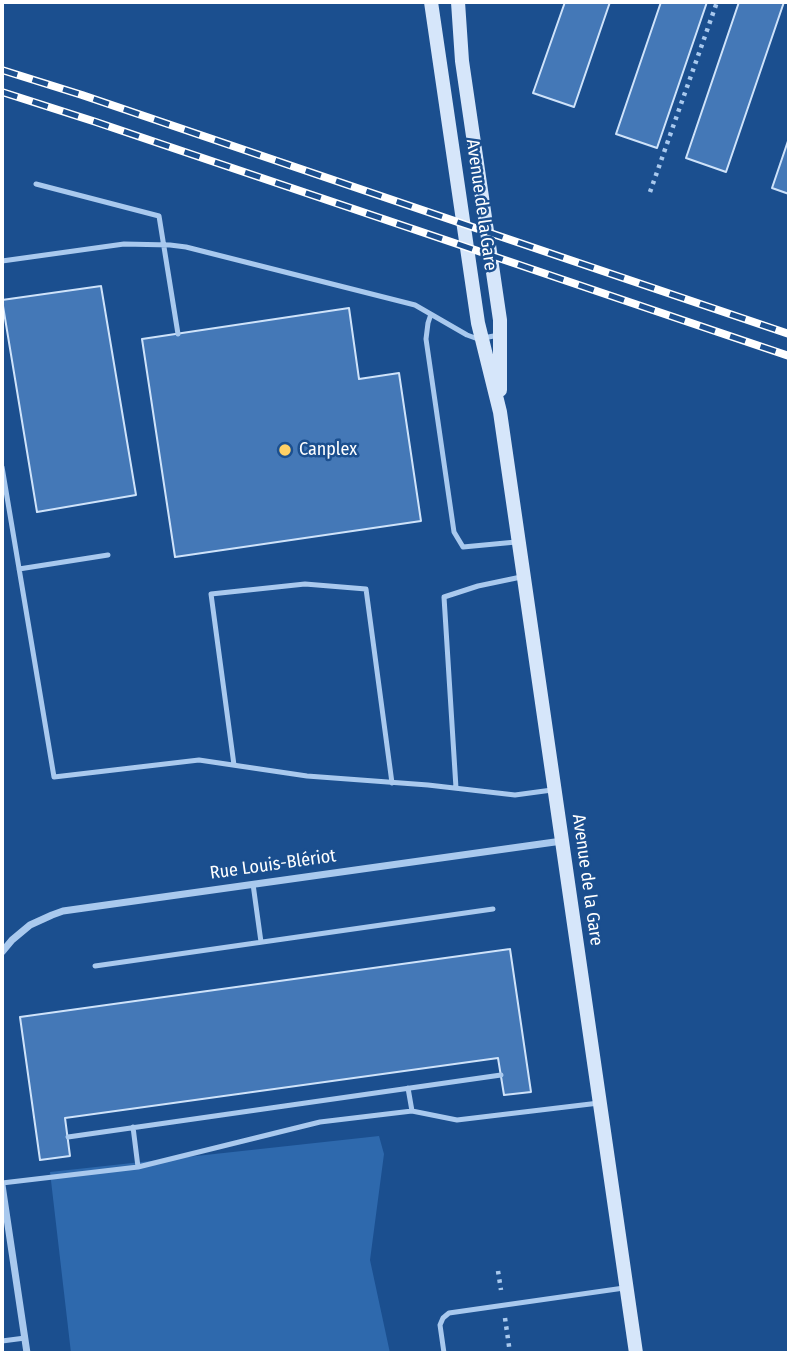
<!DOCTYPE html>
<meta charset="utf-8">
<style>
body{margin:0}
#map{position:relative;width:791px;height:1355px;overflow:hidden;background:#1b4f8f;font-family:"Fira Sans Condensed",sans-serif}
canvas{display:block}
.frame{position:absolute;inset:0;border:4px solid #fff;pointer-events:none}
</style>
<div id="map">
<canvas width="791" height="1355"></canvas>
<div class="frame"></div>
</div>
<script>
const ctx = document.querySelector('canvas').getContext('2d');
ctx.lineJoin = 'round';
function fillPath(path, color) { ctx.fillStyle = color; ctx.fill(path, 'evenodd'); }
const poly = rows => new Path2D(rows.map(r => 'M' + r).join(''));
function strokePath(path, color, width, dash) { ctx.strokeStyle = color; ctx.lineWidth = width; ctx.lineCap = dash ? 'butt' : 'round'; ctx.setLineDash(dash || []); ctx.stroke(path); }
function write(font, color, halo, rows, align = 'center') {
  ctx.font = font + ' "Fira Sans Condensed",sans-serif'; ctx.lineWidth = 5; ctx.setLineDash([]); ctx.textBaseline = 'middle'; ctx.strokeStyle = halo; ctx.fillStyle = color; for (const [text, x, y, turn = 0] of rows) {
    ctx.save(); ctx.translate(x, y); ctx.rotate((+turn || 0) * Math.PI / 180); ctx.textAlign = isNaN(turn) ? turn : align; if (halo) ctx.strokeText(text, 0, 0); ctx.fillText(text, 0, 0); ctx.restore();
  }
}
const green = poly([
 [379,1136,384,1154,370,1260,390,1353,71,1353,50,1172]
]);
const building = poly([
 [565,2,610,2,574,107,533,93,565,2],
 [661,2,707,2,657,148,616,134,661,2],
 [739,2,784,2,726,172,686,158,739,2],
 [789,138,789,194,772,188,789,138],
 [101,286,136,495,37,512,2,300,101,286],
 [349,308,359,379,399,373,421,521,175,557,142,339,349,308],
 [510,949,531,1092,504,1095,498,1058,65,1118,70,1156,40,1160,20,1017,510,949]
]);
const path = poly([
 [650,192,717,2],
 [498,1271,501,1290],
 [505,1318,510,1353]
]);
const lane = poly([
 [36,184,159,216,178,334],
 [2,261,124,244,170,245,186,247,415,305,467,335,478,339,499,335],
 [431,314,428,323,426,339,454,532,463,547,516,542],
 [2,467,54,777,199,760,307,776,428,785,515,795,552,790],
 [19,569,108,555],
 [234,765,211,594,305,584,366,589,392,783],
 [456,788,444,597,478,586,521,577],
 [253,884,261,942],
 [95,966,493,909],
 [408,1088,412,1111],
 [133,1127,138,1167],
 [68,1137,501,1075],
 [2,1183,138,1167,320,1122,412,1111,457,1120,599,1103],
 [2,1341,25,1338],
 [444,1353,440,1325,443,1318,449,1313,624,1288]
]);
const street = poly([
 [2,952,12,940,30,925,52,915,63,911,562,841],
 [2,1185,27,1353]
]);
const secondary = poly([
 [431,2,478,323,500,412,636,1353],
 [458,2,462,61,500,320,500,390]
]);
const rail = poly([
 [2,70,82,95,789,334],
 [2,92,96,122,789,356]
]);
const markers = [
 [285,450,7,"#ffd166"]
];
const streetNames = [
 ["Avenue de la Gare",481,205,82],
 ["Rue Louis-Blériot",273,865,-8],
 ["Avenue de la Gare",587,880,82]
];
const poiNames = [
 ["Canplex",299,450]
];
fillPath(green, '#2e69ad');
fillPath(building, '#4478b7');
strokePath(building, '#cfe3fa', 2);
strokePath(path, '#a9c9ee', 4.5, [3.5, 5]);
strokePath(lane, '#a9c9ee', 5);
strokePath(street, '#a9c9ee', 7);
strokePath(secondary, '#d6e6fa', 14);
strokePath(rail, '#fff', 8);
strokePath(rail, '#1b4f8f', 5, [16]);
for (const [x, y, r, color] of markers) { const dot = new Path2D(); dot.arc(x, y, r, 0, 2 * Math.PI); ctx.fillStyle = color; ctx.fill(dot); strokePath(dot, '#1b4f8f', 2.5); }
write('18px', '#fff', '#1b4f8f', streetNames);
write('18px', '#fff', '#1b4f8f', poiNames, 'left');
</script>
